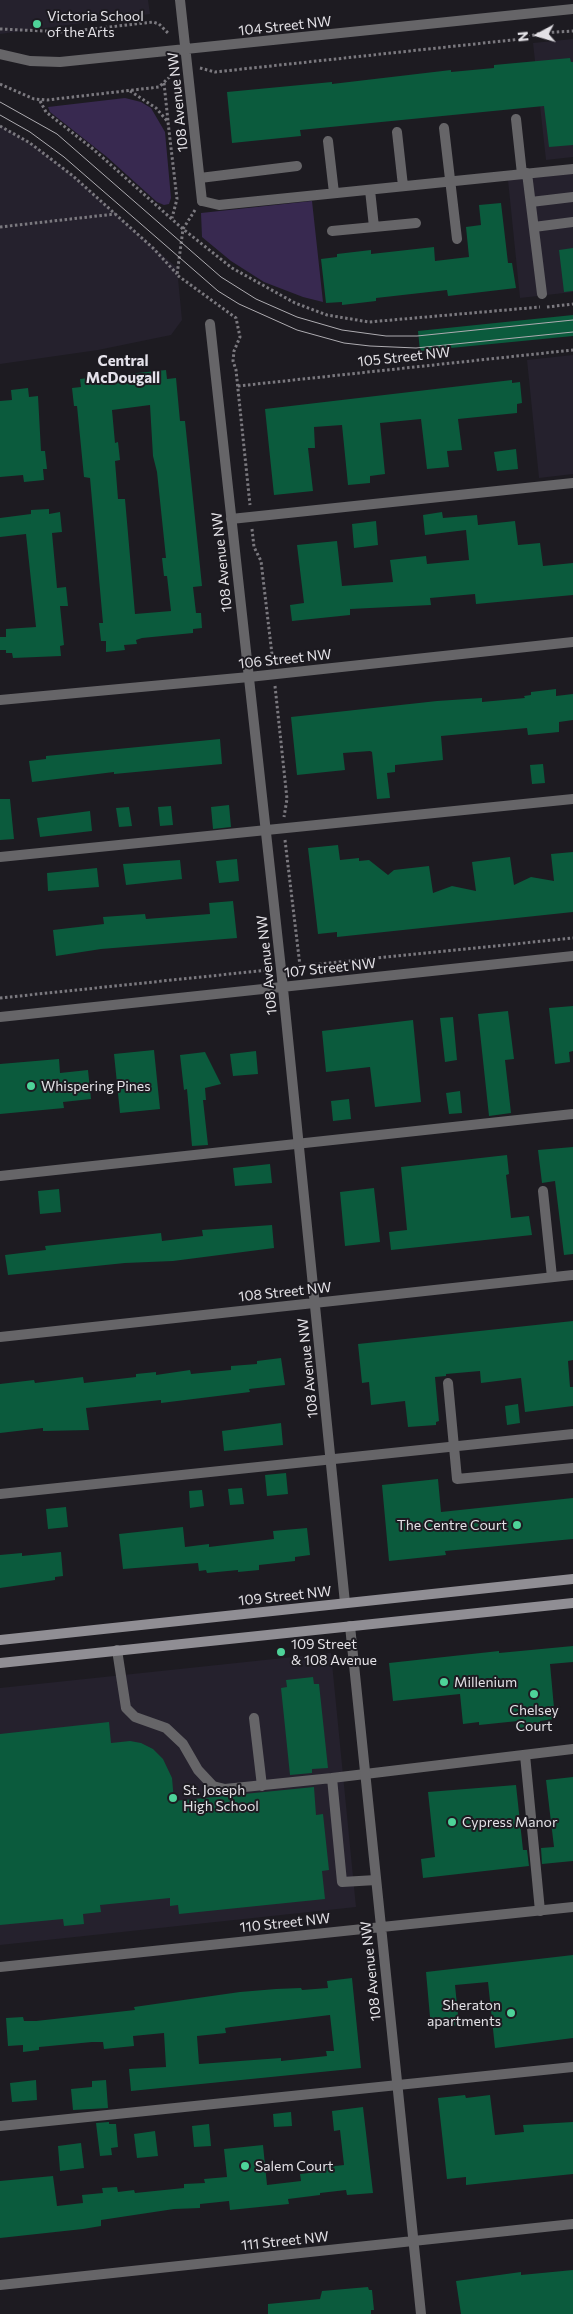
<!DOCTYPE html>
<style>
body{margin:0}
#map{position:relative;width:573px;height:2314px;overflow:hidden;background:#1d1b21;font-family:Commissioner,sans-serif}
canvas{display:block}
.north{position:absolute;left:513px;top:10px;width:50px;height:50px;-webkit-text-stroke:4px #1d1b21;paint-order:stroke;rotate:264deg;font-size:14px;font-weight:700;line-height:20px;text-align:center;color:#e3e1e6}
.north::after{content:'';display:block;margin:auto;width:18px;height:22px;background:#e3e1e6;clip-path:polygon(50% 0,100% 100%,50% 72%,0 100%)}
</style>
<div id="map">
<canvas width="573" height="2314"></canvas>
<div class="north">N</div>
</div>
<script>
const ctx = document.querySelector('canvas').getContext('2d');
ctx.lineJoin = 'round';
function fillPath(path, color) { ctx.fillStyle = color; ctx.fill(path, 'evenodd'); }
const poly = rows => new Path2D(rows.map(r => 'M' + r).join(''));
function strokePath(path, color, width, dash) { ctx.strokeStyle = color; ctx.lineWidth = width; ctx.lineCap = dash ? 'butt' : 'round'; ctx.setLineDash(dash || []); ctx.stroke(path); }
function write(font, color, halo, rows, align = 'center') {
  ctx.font = font + ' Commissioner,sans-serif'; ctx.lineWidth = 4; ctx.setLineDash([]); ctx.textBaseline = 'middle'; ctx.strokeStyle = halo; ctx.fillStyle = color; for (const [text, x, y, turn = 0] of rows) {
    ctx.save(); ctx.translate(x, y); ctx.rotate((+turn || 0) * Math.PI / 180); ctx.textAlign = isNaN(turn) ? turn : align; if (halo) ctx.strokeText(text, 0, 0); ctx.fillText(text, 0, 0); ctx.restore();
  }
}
const built = poly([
 [0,0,148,0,150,14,0,34],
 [573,39,573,157,546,160,533,43],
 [0,125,34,145,74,176,177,268,182,320,171,335,98,350,0,364],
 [573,173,573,292,520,298,508,180],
 [573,355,573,474,539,478,527,360],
 [331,1653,356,1907,0,1945,0,1688]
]);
const green = poly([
 [125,98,141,102,151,108,165,132,171,198,169,204,164,205,157,202,107,157,50,112,48,107],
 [312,201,323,302,303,297,264,282,231,261,202,237,201,213]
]);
const building = poly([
 [570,58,571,62,573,62,573,145,549,147,544,106,300,130,301,136,232,143,227,92,332,82,332,84,451,70,451,72,494,68,494,65],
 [501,203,508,263,512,263,516,288,448,296,447,290,376,298,376,301,342,305,342,302,326,303,321,259,337,257,337,254,371,250,371,254,434,247,435,261,469,257,466,227,481,225,479,205],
 [573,248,573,291,564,292,559,250],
 [573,315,573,336,420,351,418,331],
 [166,370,167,379,176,378,180,421,185,421,202,586,193,587,196,613,201,613,202,628,193,629,193,633,142,638,136,640,137,644,124,645,125,650,106,652,106,641,101,641,99,623,103,623,90,478,84,477,77,406,74,406,72,388,81,387,80,379],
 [150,405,153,456,157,472,166,558,162,558,164,576,167,576,171,611,135,614,125,499,118,499,115,461,120,460,118,442,115,443,112,410],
 [512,380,512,383,520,382,522,403,517,404,517,413,458,419,462,450,447,451,449,467,427,469,421,419,380,423,385,474,370,476,370,483,348,485,342,425,314,427,315,448,308,448,313,491,274,495,265,409],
 [28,388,29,397,38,396,41,451,45,451,47,469,43,469,44,480,24,482,23,475,0,477,0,401,12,400,11,390],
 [516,449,518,469,497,471,494,452],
 [49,509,49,514,60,512,62,532,52,533,57,588,66,587,68,606,60,606,64,645,60,646,61,656,13,658,12,653,6,653,6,650,0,650,0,637,6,637,6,629,36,627,26,534,0,537,0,518,31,514,31,510],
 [442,512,443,518,477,515,478,525,515,521,518,545,540,543,543,566,573,563,573,595,476,604,475,594,430,598,431,605,350,609,350,615,292,621,290,605,304,603,297,545,337,541,342,586,393,582,390,560,426,556,427,564,469,560,466,530,425,535,423,515],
 [376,521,378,545,354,548,352,524],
 [556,689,556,696,573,694,573,720,559,722,559,732,528,735,527,728,441,736,443,760,395,765,395,772,387,773,390,798,377,799,372,752,370,751,343,753,345,770,297,775,291,717,437,701,482,698,482,702,525,698,524,696,531,695,531,692],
 [220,739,222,764,114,774,114,772,32,782,29,761,46,759,46,756],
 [543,764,545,783,532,784,530,765],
 [0,799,10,799,14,839,0,840],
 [229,805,231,827,213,829,211,807],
 [171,806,173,825,160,826,158,807],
 [129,807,132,826,119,827,116,808],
 [90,811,92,831,40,837,37,818],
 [338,845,340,860,359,858,359,861,369,860,388,875,394,870,429,866,433,893,452,886,476,891,472,862,510,857,514,885,531,877,554,881,551,854,573,852,573,912,337,937,337,932,318,934,308,848],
 [237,859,239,881,219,883,216,861],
 [180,860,182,879,126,885,123,864],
 [97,868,99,887,48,891,47,873],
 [233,901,237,938,101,949,56,956,53,930,104,924,103,917,145,914,146,919,210,914,209,903],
 [573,1006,573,1051,569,1052,570,1062,555,1064,549,1008],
 [508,1011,514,1059,505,1060,511,1113,489,1116,478,1014],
 [453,1017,457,1060,445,1062,440,1018],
 [413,1020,421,1102,375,1107,370,1067,326,1072,322,1031],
 [154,1050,160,1109,120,1113,114,1054],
 [256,1051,258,1074,233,1076,230,1054],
 [205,1052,221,1084,205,1088,206,1100,203,1100,208,1145,192,1146,187,1089,184,1090,180,1055],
 [59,1059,60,1073,88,1070,91,1099,63,1102,64,1108,0,1114,0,1064],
 [460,1091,462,1113,449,1114,446,1093],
 [349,1099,351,1119,333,1121,331,1101],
 [573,1147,573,1254,564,1255,555,1181,542,1183,538,1150],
 [507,1155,509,1174,506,1175,511,1218,529,1216,532,1235,391,1250,389,1232,407,1230,401,1167],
 [270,1164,272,1183,235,1186,233,1168],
 [374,1188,380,1242,345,1246,340,1192],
 [59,1189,61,1212,40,1214,38,1191],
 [272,1225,274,1248,173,1261,125,1263,8,1275,5,1255,46,1250,45,1246,161,1233,162,1241,203,1236,202,1230],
 [573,1321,573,1360,568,1361,570,1387,573,1387,573,1406,525,1412,521,1378,481,1383,480,1371,446,1374,446,1376,435,1377,439,1421,436,1422,436,1425,408,1427,405,1401,371,1405,369,1382,362,1383,358,1344],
 [281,1358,285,1385,249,1389,250,1392,161,1403,161,1400,86,1408,89,1430,43,1431,43,1428,0,1433,0,1384,34,1380,35,1383,83,1377,84,1383,136,1377,136,1374,156,1372,156,1375,190,1370,191,1374,231,1370,231,1366,257,1364,257,1361],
 [518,1404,520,1423,507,1425,505,1406],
 [281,1423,283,1445,224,1451,222,1431],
 [286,1473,288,1494,267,1496,265,1475],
 [438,1479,441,1512,573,1498,573,1539,445,1551,446,1555,389,1561,382,1485],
 [242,1488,244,1504,230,1505,228,1489],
 [202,1490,204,1506,190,1508,189,1491],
 [66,1507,68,1527,48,1529,46,1509],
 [183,1527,185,1547,209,1544,209,1547,274,1539,273,1531,307,1528,310,1555,295,1557,295,1561,259,1565,259,1570,238,1572,238,1570,207,1573,206,1570,199,1571,198,1563,123,1569,119,1534],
 [61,1552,63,1576,55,1577,55,1580,0,1588,0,1555,22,1553,22,1556],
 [573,1646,573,1662,550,1664,555,1719,540,1721,540,1726,518,1728,518,1721,479,1725,479,1722,463,1724,460,1694,393,1701,389,1663,499,1651,499,1653],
 [313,1677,314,1684,319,1684,328,1768,312,1769,312,1773,290,1775,281,1688,287,1687,286,1680],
 [109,1722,111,1743,130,1741,141,1743,153,1749,163,1759,172,1778,174,1801,314,1787,316,1815,323,1814,329,1870,322,1871,325,1899,179,1914,178,1905,170,1906,170,1898,100,1905,101,1912,83,1914,84,1924,64,1926,63,1919,0,1925,0,1734],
 [573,1777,573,1861,542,1864,541,1848,554,1847,546,1780],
 [516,1785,523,1850,527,1850,529,1866,423,1878,421,1859,435,1857,428,1792],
 [573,1955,573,2038,495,2048,488,1982,455,1985,459,2025,431,2028,426,1972],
 [352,1978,361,2068,131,2091,129,2069,166,2067,164,2033,133,2036,134,2046,104,2049,103,2042,92,2042,39,2047,39,2050,23,2052,23,2045,8,2046,6,2018,23,2017,24,2021,36,2021,135,2010,134,2007,240,1992,276,1989,301,1988,302,1990,328,1988,327,1981],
 [330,2015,334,2051,326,2051,327,2056,281,2061,281,2058,199,2064,197,2036,226,2033,225,2028,231,2027],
 [36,2080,37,2100,12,2102,10,2083],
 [106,2080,108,2108,73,2110,71,2089,92,2087,92,2081],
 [465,2095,466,2098,490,2095,495,2135,524,2132,523,2125,573,2122,573,2174,466,2185,466,2177,447,2179,438,2098],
 [363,2107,373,2193,347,2195,346,2190,320,2193,320,2195,288,2199,289,2204,230,2210,229,2201,200,2204,200,2208,174,2209,101,2220,101,2226,83,2229,0,2238,0,2181,53,2176,57,2206,83,2203,82,2195,103,2193,102,2188,117,2187,118,2192,134,2190,135,2193,184,2188,184,2184,205,2183,204,2179,227,2177,224,2149,263,2145,267,2185,301,2181,300,2174,317,2172,317,2168,344,2165,340,2130,334,2131,332,2111],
 [291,2112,292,2126,274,2127,273,2114],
 [109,2122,109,2124,116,2124,118,2147,111,2148,112,2155,100,2156,96,2123],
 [209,2124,211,2146,194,2147,192,2126],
 [155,2131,158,2156,137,2158,134,2134],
 [81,2143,84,2168,60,2171,58,2146],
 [573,2270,573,2314,461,2314,456,2281,521,2272,521,2275],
 [368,2287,369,2290,372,2290,374,2310,371,2310,371,2314,268,2314,268,2304,320,2299,322,2291]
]);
const path = poly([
 [0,29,66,32,153,22,159,24,169,34],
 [200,68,215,72,521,39,540,33,573,31],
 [164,83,168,121],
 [0,84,34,99,47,100,159,87,176,71],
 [130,91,156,108,168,122,177,199,172,218],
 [40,101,46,112,93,149,183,229,232,268,295,303,327,315,369,322,540,307],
 [0,126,30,143,73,176,153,248,177,274],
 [195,210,183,229,177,275,236,318,240,337,234,351,233,361,236,370,250,505],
 [0,227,115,214],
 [547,307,573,304],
 [238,386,573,350],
 [252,529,254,547,261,561,273,663],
 [275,686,287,799,284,817],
 [285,840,300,966],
 [299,966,573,938],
 [0,998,268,970]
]);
const lane = poly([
 [516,119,522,174],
 [444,128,457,239],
 [397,132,403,186],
 [328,141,334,193],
 [527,173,542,294],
 [200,178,297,166],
 [202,201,219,205,573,169],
 [531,202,573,197],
 [374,227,416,223],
 [534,227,573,222],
 [332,231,374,227,370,190],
 [231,519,573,483],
 [0,857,573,799],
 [0,1176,573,1114],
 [543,1191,552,1277],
 [448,1383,457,1479,573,1468],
 [0,1494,573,1434],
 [117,1650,126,1708,135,1717,166,1728,183,1744,198,1770,213,1786,225,1789,332,1778,342,1882,376,1880],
 [254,1718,262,1786],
 [525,1755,540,1911],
 [332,1778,573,1749],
 [0,2126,573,2067]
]);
const street = poly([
 [180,0,202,201],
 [0,54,30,61,60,62,573,9],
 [210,324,281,969,345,1603],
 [0,700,249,677,573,642],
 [0,1017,573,956],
 [0,1337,573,1275],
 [350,1626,421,2314],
 [0,1967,573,1907],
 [0,2285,573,2224]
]);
const secondary = poly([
 [0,1640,573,1579],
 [0,1663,573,1603]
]);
const tram = poly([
 [0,102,57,134,221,277,256,299,297,317,342,330,386,336,417,336,573,320],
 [0,115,30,132,64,157,218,291,239,304,297,330,344,343,370,346,416,348,573,332]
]);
const markers = [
 [37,24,5,"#4ed399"],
 [31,1086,5,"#4ed399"],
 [517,1525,5,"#4ed399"],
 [281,1652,5,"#4ed399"],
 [444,1682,5,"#4ed399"],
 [534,1694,5,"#4ed399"],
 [173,1798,5,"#4ed399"],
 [452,1822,5,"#4ed399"],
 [511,2013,5,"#4ed399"],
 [245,2166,5,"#4ed399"]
];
const poiNames = [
 ["Victoria School",47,16],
 ["of the Arts",47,32],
 ["Whispering Pines",41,1086],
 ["The Centre Court",507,1525,"right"],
 ["109 Street",291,1644],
 ["& 108 Avenue",291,1660],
 ["Millenium",454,1682],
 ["Chelsey",534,1710,"center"],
 ["Court",534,1726,"center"],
 ["St. Joseph",183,1790],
 ["High School",183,1806],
 ["Cypress Manor",462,1822],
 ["Sheraton",501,2005,"right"],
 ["apartments",501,2021,"right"],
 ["Salem Court",255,2166]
];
const streetNames = [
 ["104 Street NW",285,26,-6],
 ["108 Avenue NW",178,102,-96],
 ["105 Street NW",404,357,-6],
 ["108 Avenue NW",222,562,-96],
 ["106 Street NW",285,659,-6],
 ["108 Avenue NW",267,965,-96],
 ["107 Street NW",330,968,-6],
 ["108 Street NW",285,1292,-6],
 ["108 Avenue NW",308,1368,-96],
 ["109 Street NW",285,1596,-6],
 ["110 Street NW",285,1923,-6],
 ["108 Avenue NW",371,1971,-96],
 ["111 Street NW",285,2241,-6]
];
const neighbourhoodNames = [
 ["Central",123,361],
 ["McDougall",123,378]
];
fillPath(built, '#25212d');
fillPath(green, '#382950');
fillPath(building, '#0b5b3d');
strokePath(path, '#7b797f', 3, [2.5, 2.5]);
strokePath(lane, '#666568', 10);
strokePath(street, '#666568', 10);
strokePath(secondary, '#908e94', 10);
strokePath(tram, '#aeacb1', 1);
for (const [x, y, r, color] of markers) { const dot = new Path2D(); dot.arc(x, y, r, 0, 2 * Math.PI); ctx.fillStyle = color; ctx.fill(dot); strokePath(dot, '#1d1b21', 2); }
write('14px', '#e3e1e6', '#1d1b21', poiNames, 'left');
write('14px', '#e3e1e6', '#1d1b21', streetNames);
write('bold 15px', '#e5e2eb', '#1d1b21', neighbourhoodNames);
</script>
